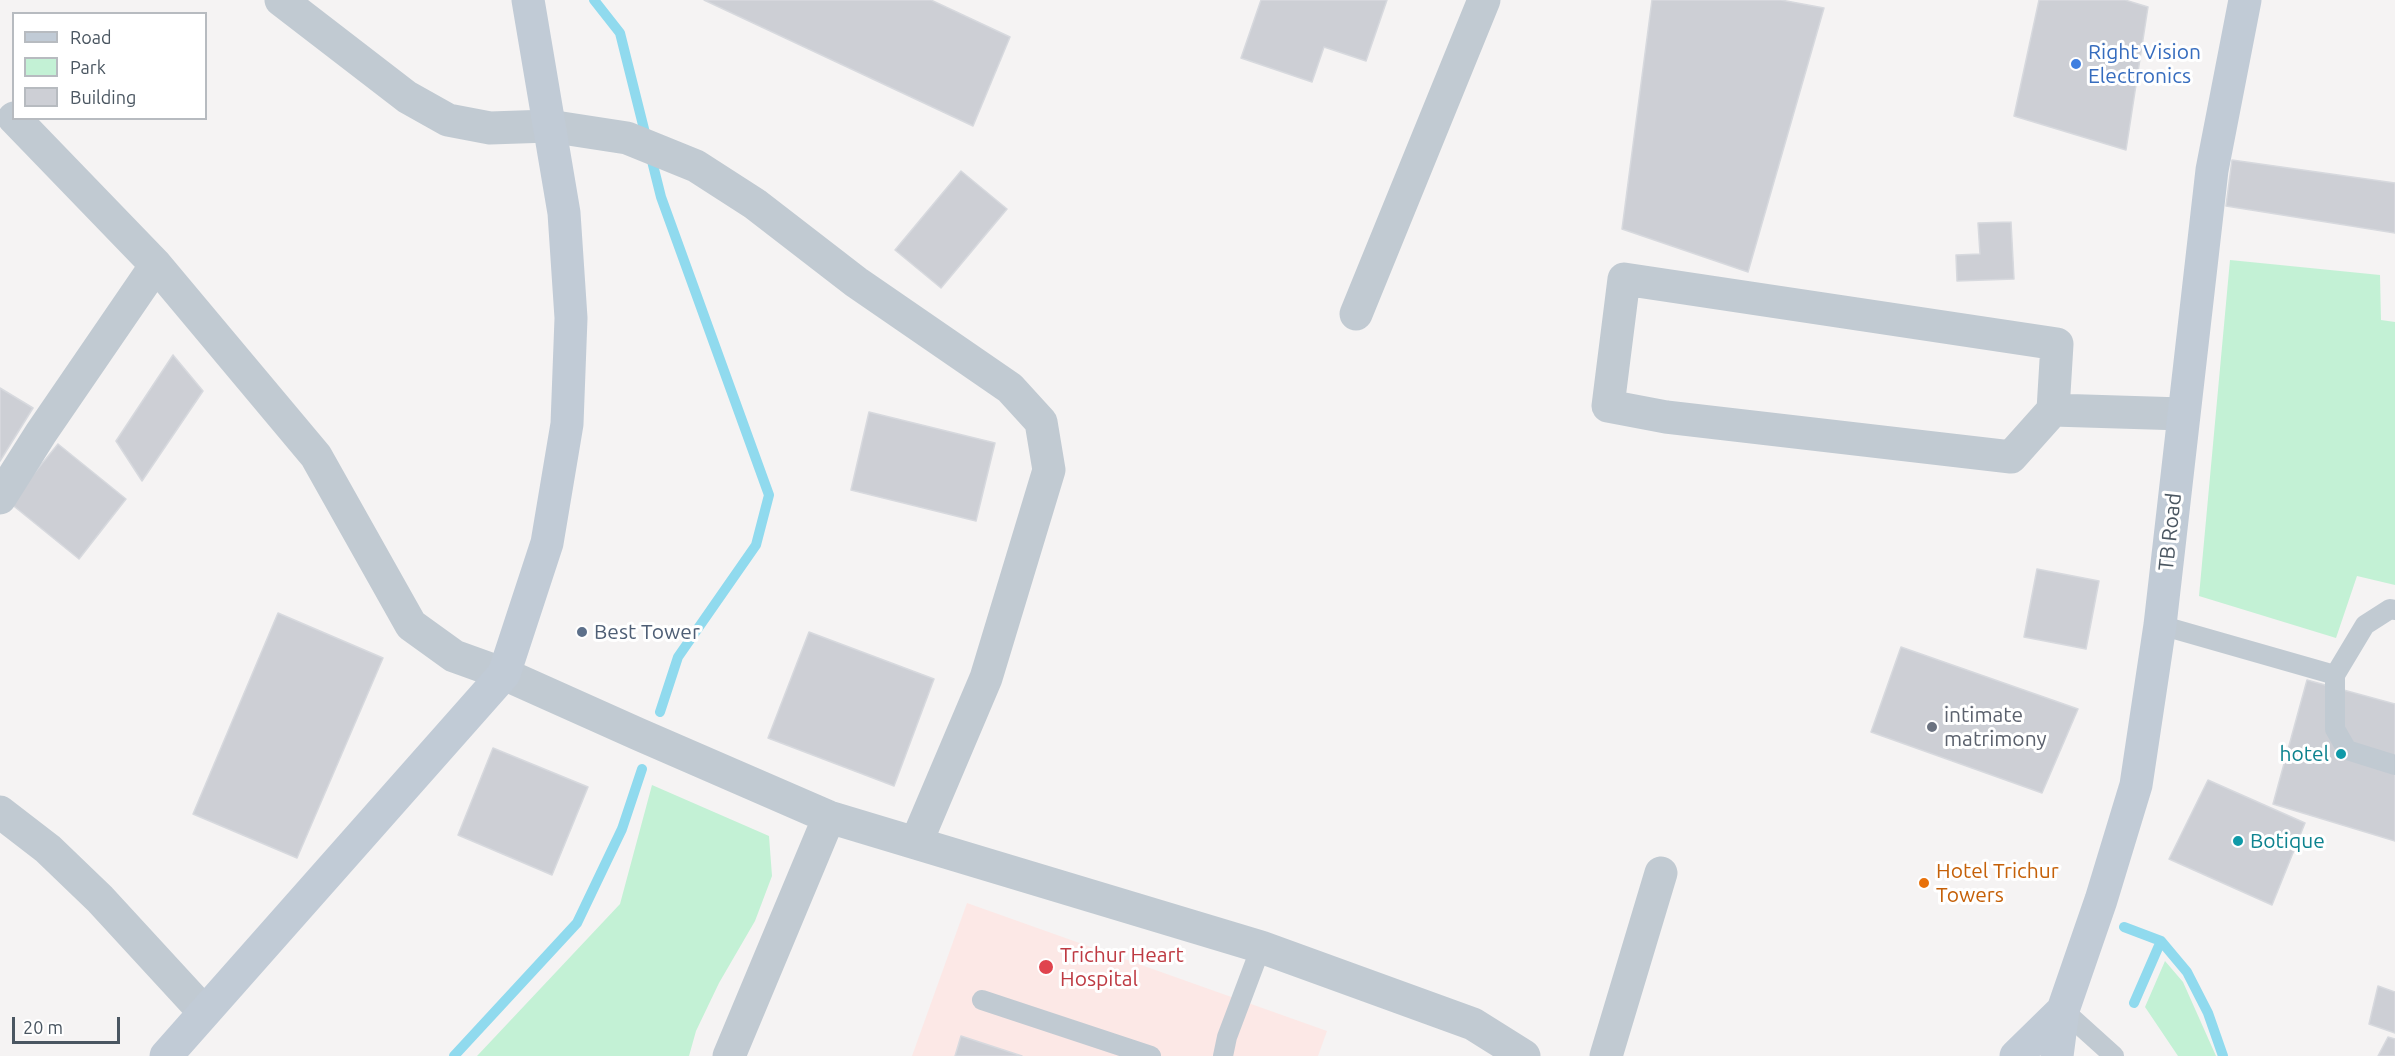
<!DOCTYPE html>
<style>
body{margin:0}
#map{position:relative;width:2395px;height:1056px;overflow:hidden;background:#f5f3f3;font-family:Ubuntu,sans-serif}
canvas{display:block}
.legend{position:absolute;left:12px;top:12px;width:195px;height:108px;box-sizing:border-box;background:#fff;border:2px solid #b7bbc0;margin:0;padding:8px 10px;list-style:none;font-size:18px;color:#4a5661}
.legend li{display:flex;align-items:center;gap:12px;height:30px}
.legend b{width:30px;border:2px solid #b7bbc0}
.scale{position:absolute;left:12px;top:1017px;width:108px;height:27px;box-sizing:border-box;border:3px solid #4a5661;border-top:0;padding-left:8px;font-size:18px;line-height:21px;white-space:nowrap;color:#4a5661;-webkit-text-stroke:4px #fff;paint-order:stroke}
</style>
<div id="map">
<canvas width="2395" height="1056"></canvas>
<ul class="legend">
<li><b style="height:8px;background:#c1cbd6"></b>Road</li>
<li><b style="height:16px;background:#c3f1d5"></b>Park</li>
<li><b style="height:16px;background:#cdcfd5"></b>Building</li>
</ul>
<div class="scale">20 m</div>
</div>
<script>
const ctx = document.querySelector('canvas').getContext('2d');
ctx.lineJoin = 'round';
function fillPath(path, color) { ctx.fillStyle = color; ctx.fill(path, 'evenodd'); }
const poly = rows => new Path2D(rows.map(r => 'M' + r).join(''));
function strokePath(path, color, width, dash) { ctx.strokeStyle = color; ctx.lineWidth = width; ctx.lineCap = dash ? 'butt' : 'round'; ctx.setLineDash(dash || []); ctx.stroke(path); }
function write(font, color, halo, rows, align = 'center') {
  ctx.font = font + ' Ubuntu,sans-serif'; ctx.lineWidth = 6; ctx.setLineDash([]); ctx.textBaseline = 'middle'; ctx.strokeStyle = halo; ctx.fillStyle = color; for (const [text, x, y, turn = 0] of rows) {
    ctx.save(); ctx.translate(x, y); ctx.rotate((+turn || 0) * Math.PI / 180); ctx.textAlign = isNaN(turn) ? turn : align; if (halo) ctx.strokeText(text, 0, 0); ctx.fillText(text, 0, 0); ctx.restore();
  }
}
const medical = poly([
 [967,903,1327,1031,1318,1056,912,1056]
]);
const green = poly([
 [2230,260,2380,275,2381,320,2395,322,2395,585,2357,576,2336,638,2199,596],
 [652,785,769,836,772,876,755,921,719,983,696,1031,689,1056,477,1056,620,904],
 [2165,961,2183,982,2216,1056,2178,1056,2145,1007]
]);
const stream = poly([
 [594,0,620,33,661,197,769,495,756,545,678,657,660,712],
 [2124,927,2161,941,2187,972,2208,1013,2223,1056],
 [2134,1003,2161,941],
 [454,1056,577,923,622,829,642,769]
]);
const building = poly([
 [704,0,931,0,1010,37,973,126,704,0],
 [1261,0,1387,0,1366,61,1324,47,1312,82,1241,58,1261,0],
 [1652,0,1781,0,1824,8,1748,272,1622,229,1652,0],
 [2039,0,2125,0,2148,7,2126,150,2014,116,2039,0],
 [2232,160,2395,183,2395,233,2226,206,2232,160],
 [961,171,1007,209,941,288,895,250,961,171],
 [2011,222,2014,279,1957,281,1956,255,1980,254,1978,223,2011,222],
 [173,355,203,391,142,481,116,441,173,355],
 [0,388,33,408,0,461,0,388],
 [869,412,995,443,976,521,851,490,869,412],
 [58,444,126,499,79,559,10,503,58,444],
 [2037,569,2099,581,2086,649,2024,637,2037,569],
 [278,613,383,658,297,858,193,814,278,613],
 [809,632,934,679,894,786,768,738,809,632],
 [1901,647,2078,709,2042,793,1871,732,1901,647],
 [2307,680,2395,704,2395,841,2273,804,2307,680],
 [493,748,588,787,552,875,458,835,493,748],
 [2208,780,2305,823,2272,905,2169,859,2208,780],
 [2378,986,2395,992,2395,1033,2369,1024,2378,986],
 [961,1036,1022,1056,955,1056,961,1036],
 [2388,1037,2395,1039,2395,1056,2378,1056,2388,1037]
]);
const service = poly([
 [2160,625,2335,675,2335,729,2347,750,2395,765],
 [2335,675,2365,625,2390,609,2395,610],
 [982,1000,1151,1056],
 [2063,1010,2114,1056],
 [1223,1056,1227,1037,1261,947]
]);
const minor = poly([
 [281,0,407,97,448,120,490,128,549,126,627,138,696,166,755,204,856,282,1010,388,1041,422,1049,470,986,678,916,843],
 [14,118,156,265,316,456,411,625,454,656,504,674,638,734,829,817,1261,947,1473,1024,1524,1056],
 [1356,314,1484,0],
 [2053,410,2057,344,1624,279,1608,406,1666,417,2011,457,2053,410,2183,414],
 [0,498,41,433,156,265],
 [0,812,48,849,100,899,204,1012],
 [729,1056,829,817],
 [1606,1056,1661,873]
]);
const secondary = poly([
 [166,1056,504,674,547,543,567,424,571,318,564,213,528,0],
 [2016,1056,2063,1010],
 [2057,1056,2063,1010,2101,900,2136,785,2160,625,2212,170,2245,0]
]);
const markers = [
 [2076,64,6,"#3f7fe0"],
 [582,632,6,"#5c6f8a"],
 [1932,727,6,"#6b7280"],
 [2341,754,6,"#0f9aa8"],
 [2238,841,6,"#0f9aa8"],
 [1924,883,6,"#e8710a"],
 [1046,967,8,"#e0444e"]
];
const shopNames = [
 ["Right Vision",2088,52],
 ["Electronics",2088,76]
];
const streetNames = [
 ["TB Road",2170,532,-84]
];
const serviceNames = [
 ["Best Tower",594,632]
];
const worshipNames = [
 ["intimate",1944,715],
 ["matrimony",1944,739]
];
const cultureNames = [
 ["hotel",2329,754],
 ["Botique",2250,841,"left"]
];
const foodNames = [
 ["Hotel Trichur",1936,871],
 ["Towers",1936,895]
];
const healthNames = [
 ["Trichur Heart",1060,955],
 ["Hospital",1060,979]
];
fillPath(medical, '#fce8e6');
fillPath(green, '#c3f1d5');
strokePath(stream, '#90daee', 10);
fillPath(building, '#cdcfd5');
strokePath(building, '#d7d9de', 1.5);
strokePath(service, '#c1cad2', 20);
strokePath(minor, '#c1cad2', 33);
strokePath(secondary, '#c1cbd6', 33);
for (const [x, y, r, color] of markers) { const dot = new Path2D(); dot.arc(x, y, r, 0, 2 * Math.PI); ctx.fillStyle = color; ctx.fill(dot); strokePath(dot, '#fff', 2); }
write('21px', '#366cbe', '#fff', shopNames, 'left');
write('21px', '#4a5661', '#fff', streetNames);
write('21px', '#4e5e75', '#fff', serviceNames, 'left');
write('21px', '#5b616d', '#fff', worshipNames, 'left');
write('21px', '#0d838f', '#fff', cultureNames, 'right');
write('21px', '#c56008', '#fff', foodNames, 'left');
write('21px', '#be3a42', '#fff', healthNames, 'left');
</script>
